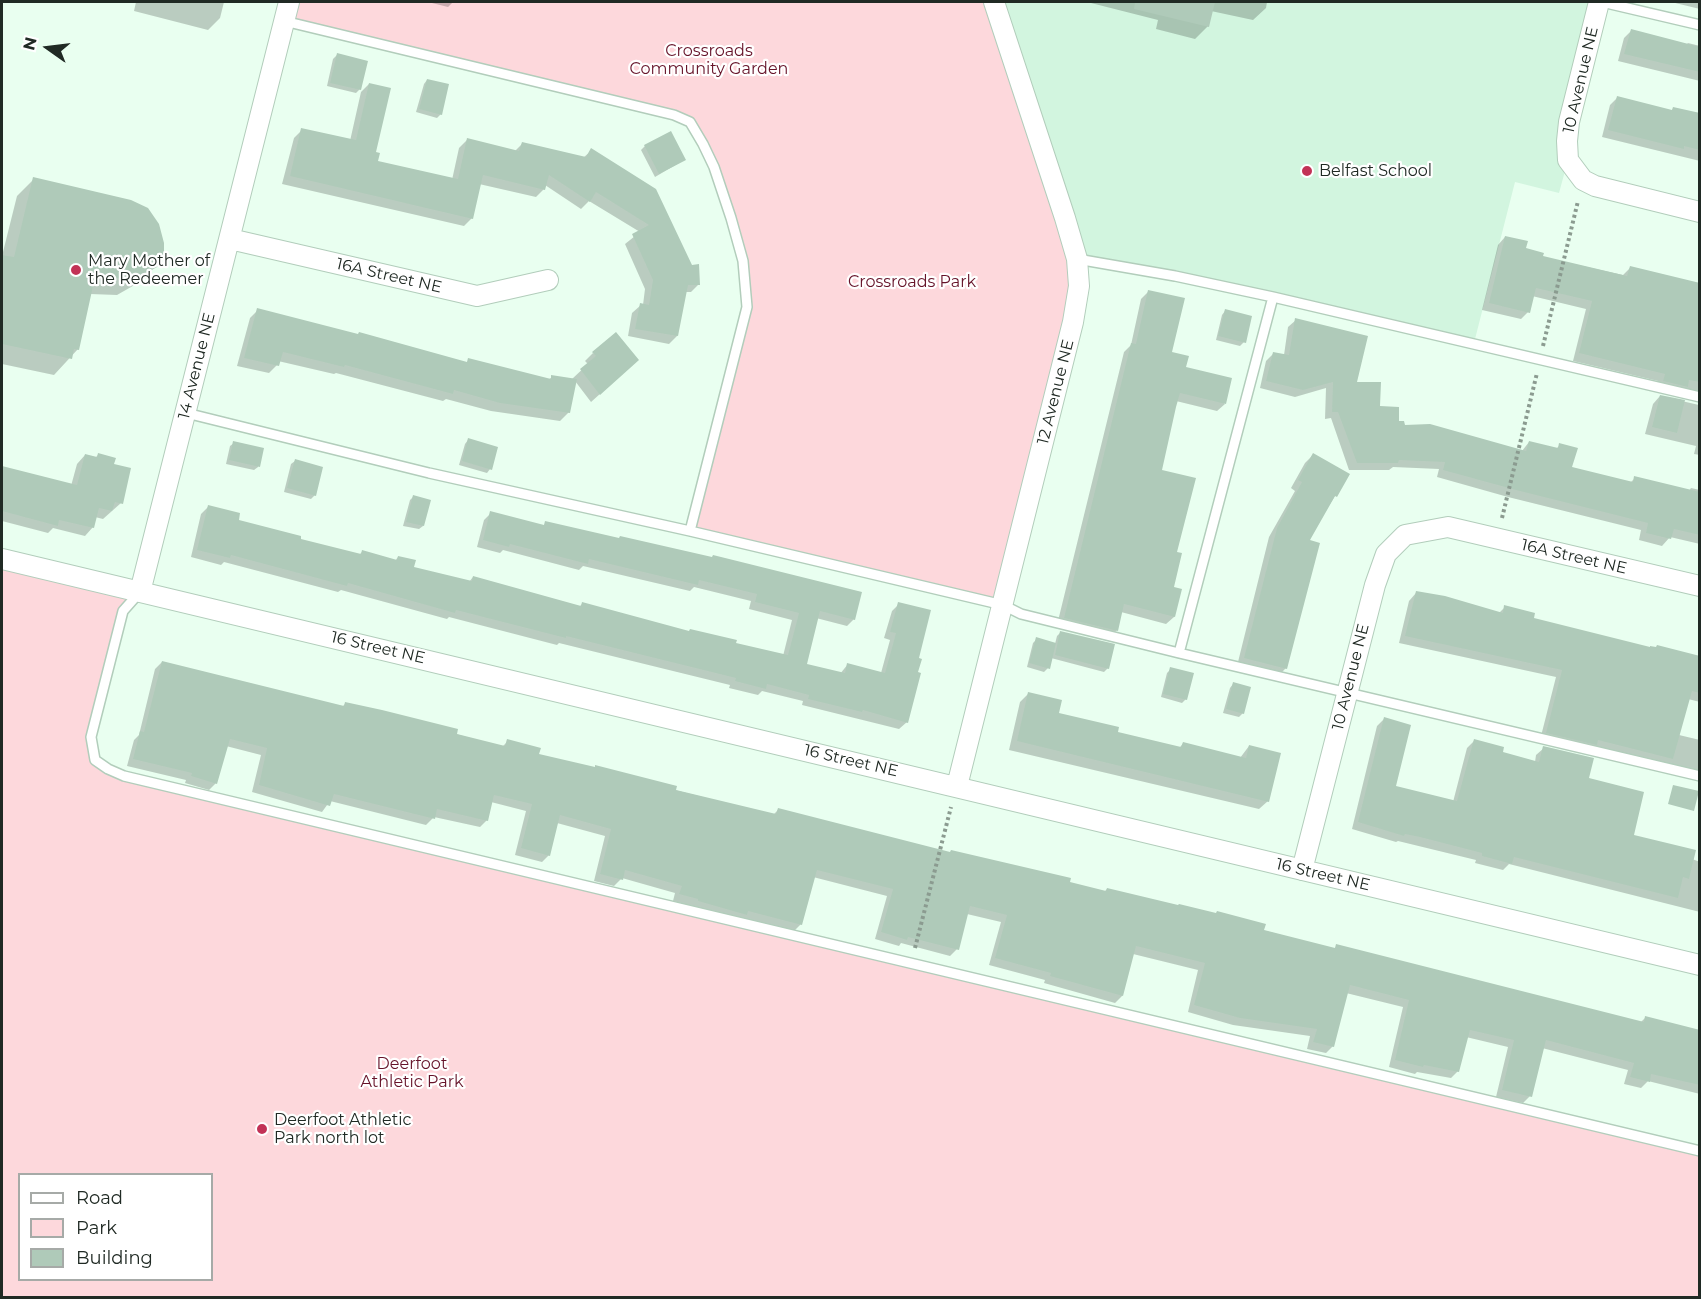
<!DOCTYPE html>
<style>
body{margin:0}
#map{position:relative;width:1701px;height:1299px;overflow:hidden;background:#e9fff0;font-family:Montserrat,sans-serif}
canvas{display:block}
.frame{position:absolute;inset:0;border:3px solid #202a24;pointer-events:none}
.legend{position:absolute;left:18px;top:1173px;width:195px;height:108px;box-sizing:border-box;background:#fff;border:2px solid #a6aaa7;margin:0;padding:8px 10px;list-style:none;font-size:18px;color:#202a24}
.legend li{display:flex;align-items:center;gap:12px;height:30px}
.legend b{width:30px;border:2px solid #a6aaa7}
.north{position:absolute;left:18px;top:18px;width:60px;height:60px;-webkit-text-stroke:4px #fff;paint-order:stroke;rotate:284deg;font-size:16px;font-weight:700;line-height:24px;text-align:center;color:#202a24}
.north::after{content:'';display:block;margin:auto;width:21px;height:27px;background:#202a24;clip-path:polygon(50% 0,100% 100%,50% 72%,0 100%)}
</style>
<div id="map">
<canvas width="1701" height="1299"></canvas>
<div class="frame"></div>
<ul class="legend">
<li><b style="height:8px;background:#fff"></b>Road</li>
<li><b style="height:16px;background:#fdd8dc"></b>Park</li>
<li><b style="height:16px;background:#afcab9"></b>Building</li>
</ul>
<div class="north">N</div>
</div>
<script>
const ctx = document.querySelector('canvas').getContext('2d');
ctx.lineJoin = 'round';
function fillPath(path, color) { ctx.fillStyle = color; ctx.fill(path, 'evenodd'); }
const poly = rows => new Path2D(rows.map(r => 'M' + r).join(''));
function strokePath(path, color, width, dash) { ctx.strokeStyle = color; ctx.lineWidth = width; ctx.lineCap = dash ? 'butt' : 'round'; ctx.setLineDash(dash || []); ctx.stroke(path); }
function write(font, color, halo, rows, align = 'center') {
  ctx.font = font + ' Montserrat,sans-serif'; ctx.lineWidth = 4.5; ctx.setLineDash([]); ctx.textBaseline = 'middle'; ctx.strokeStyle = halo; ctx.fillStyle = color; for (const [text, x, y, turn = 0] of rows) {
    ctx.save(); ctx.translate(x, y); ctx.rotate((+turn || 0) * Math.PI / 180); ctx.textAlign = isNaN(turn) ? turn : align; if (halo) ctx.strokeText(text, 0, 0); ctx.fillText(text, 0, 0); ctx.restore();
  }
}
const built = poly([
 [994,2,1599,2,1568,160,1559,193,1515,182,1474,343,1077,259]
]);
const green = poly([
 [289,2,994,2,1077,259,1003,605,690,531,747,307,731,218,690,122,284,21],
 [2,559,140,592,123,611,91,737,95,760,108,769,1699,1151,1699,1297,2,1298],
 [20,1174,212,1174,212,1280,20,1280]
]);
const shadow = poly([
 [136,2,224,2,220,18,208,30,134,11],
 [428,2,453,2,448,7],
 [1087,2,1267,2,1266,8,1253,20,1211,11,1208,26,1195,39,1156,29,1158,20],
 [1671,2,1700,2,1700,9],
 [1631,31,1686,45,1688,43,1700,46,1700,81,1618,61,1624,38],
 [337,55,360,89,356,93,327,86,333,59],
 [427,80,441,114,437,118,416,112,424,84],
 [369,84,376,162,452,180,459,148,467,140,514,152,522,144,583,158,592,150,699,284,691,292,685,292,677,336,669,344,628,336,632,313,641,305,643,305,645,289,625,244,640,232,589,201,581,209,545,185,544,189,536,197,479,184,472,218,464,226,282,184,294,138,302,130,350,141,361,92],
 [1617,98,1670,112,1673,109,1700,115,1700,161,1602,137,1610,105],
 [645,146,684,160,655,177,641,150],
 [34,179,156,266,138,283,117,295,90,294,78,349,54,375,2,364,2,256,17,196],
 [1505,237,1524,249,1542,257,1623,275,1630,268,1698,285,1700,283,1700,455,1694,454,1696,446,1645,434,1653,404,1660,396,1699,405,1697,399,1657,389,1658,381,1573,361,1586,309,1532,296,1528,312,1521,319,1482,310,1498,245],
 [1149,291,1170,353,1225,404,1217,411,1176,401,1160,471,1176,553,1172,588,1180,590,1174,617,1166,624,1121,612,1117,630,1109,638,1057,625,1124,352,1131,345,1141,299],
 [258,310,466,363,469,360,548,380,552,377,572,379,588,364,585,361,593,353,629,368,591,402,575,381,569,412,560,421,491,411,446,399,443,401,336,373,334,374,278,361,277,365,269,373,237,366,250,318],
 [1225,311,1244,342,1240,346,1216,340,1222,315],
 [1296,320,1379,408,1403,426,1522,451,1529,442,1556,449,1560,445,1571,468,1630,483,1635,478,1689,491,1691,488,1700,490,1700,544,1670,537,1662,546,1639,540,1641,530,1508,497,1437,477,1439,469,1393,467,1389,470,1349,470,1331,418,1325,419,1326,388,1295,397,1260,388,1266,361,1274,353,1284,355,1288,327],
 [468,440,490,469,487,473,459,465,465,444],
 [234,443,262,449,258,467,254,470,226,464,230,446],
 [85,455,95,458,98,455,113,465,121,503,103,519,95,517,93,527,85,536,53,528,48,533,2,521,2,467,71,486,77,464],
 [1313,455,1348,475,1307,541,1286,668,1278,676,1237,666,1269,537,1295,491,1291,488,1305,463],
 [295,461,315,495,311,499,284,492,291,464],
 [413,497,423,526,419,529,403,526,410,500],
 [208,507,237,522,299,540,359,555,362,552,395,561,398,557,413,568,469,582,473,577,579,607,582,604,783,656,792,620,749,609,751,601,694,587,690,591,583,566,579,570,503,550,500,553,477,547,484,520,491,513,543,526,546,523,854,619,847,626,816,618,805,665,840,674,848,664,881,673,890,640,884,638,892,611,899,604,917,659,907,722,899,729,802,705,803,701,762,691,758,695,729,688,730,685,559,643,557,645,449,617,447,619,341,590,338,592,224,562,221,565,191,557,201,514],
 [1416,593,1499,613,1505,607,1532,619,1650,649,1700,658,1700,702,1688,699,1679,735,1700,740,1700,774,1540,740,1556,677,1399,643,1409,601],
 [1061,632,1108,668,1104,672,1051,658,1048,668,1044,672,1027,667,1033,643,1037,639,1055,644,1057,636],
 [162,662,342,707,346,703,502,747,508,741,537,755,773,815,778,810,1068,883,1104,892,1107,889,1334,949,1337,946,1641,1022,1645,1018,1700,1031,1700,1094,1648,1081,1641,1088,1624,1084,1628,1070,1542,1048,1530,1096,1523,1103,1496,1097,1508,1047,1466,1037,1458,1071,1451,1078,1417,1072,1415,1074,1389,1067,1403,1007,1346,993,1333,1046,1326,1053,1307,1049,1310,1036,1233,1025,1188,1012,1198,970,1133,954,1122,996,1115,1003,1044,983,1045,980,989,965,1001,922,967,914,957,949,950,956,901,943,899,946,875,939,887,896,813,877,801,924,794,931,742,918,738,921,692,908,692,906,673,901,675,893,622,878,614,886,594,881,605,836,557,823,549,855,542,862,515,855,526,811,491,802,487,820,480,827,434,817,426,825,330,801,322,812,252,792,261,755,226,746,216,783,209,790,185,783,186,780,127,766,134,740,139,735,155,669],
 [1171,669,1186,699,1182,703,1161,697,1167,673],
 [1233,684,1243,713,1239,717,1223,713,1230,688],
 [1029,693,1057,714,1116,733,1179,748,1183,744,1240,758,1249,746,1268,801,1259,809,1009,750,1020,702],
 [1384,719,1394,788,1453,802,1467,748,1474,741,1501,754,1535,762,1536,755,1544,748,1587,779,1632,836,1700,862,1700,912,1509,864,1503,870,1475,863,1476,860,1398,841,1396,842,1352,829,1377,726]
]);
const building = poly([
 [1135,2,1215,2,1209,27,1134,9],
 [1631,29,1700,47,1700,72,1624,54],
 [337,53,368,61,361,90,330,83],
 [427,79,449,84,442,115,419,109],
 [369,83,391,88,376,152,380,153,378,161,458,179,467,138,519,151,522,142,586,157,591,148,656,189,692,265,699,264,700,285,688,285,678,336,635,329,640,303,649,305,653,280,632,234,649,225,596,192,590,202,549,175,545,190,483,175,473,219,290,176,301,128,356,140],
 [1617,96,1672,110,1673,107,1700,113,1700,150,1684,146,1684,149,1608,130],
 [671,131,686,160,659,174,644,145],
 [33,177,131,200,148,208,159,224,164,243,164,256,157,267,135,279,95,277,79,350,74,349,72,359,2,344,2,255,14,257],
 [1505,236,1528,241,1526,248,1544,253,1543,256,1627,276,1630,266,1700,283,1700,382,1689,380,1688,387,1663,381,1665,374,1579,353,1592,301,1536,288,1530,313,1489,303],
 [1148,290,1185,298,1172,352,1189,356,1186,367,1232,378,1226,404,1180,393,1176,407,1162,470,1196,478,1177,552,1182,553,1174,587,1182,589,1175,617,1124,604,1118,631,1064,618,1131,343,1136,344],
 [257,308,358,334,359,332,467,362,468,358,551,379,551,375,577,379,570,413,500,403,454,390,453,394,345,365,344,367,283,352,279,366,244,358],
 [1225,309,1252,316,1246,343,1218,336],
 [1295,318,1368,336,1357,382,1381,382,1380,406,1399,407,1399,421,1404,421,1405,425,1430,424,1526,451,1529,441,1558,448,1559,443,1578,448,1572,467,1633,482,1634,476,1700,492,1700,535,1674,529,1671,539,1646,533,1648,523,1516,490,1443,470,1445,462,1399,460,1398,463,1357,463,1338,412,1332,412,1333,382,1303,390,1266,381,1273,352,1289,355],
 [616,332,639,360,600,395,580,369,596,356,592,352],
 [1660,395,1685,400,1677,433,1652,427],
 [468,438,498,447,492,470,462,461],
 [233,441,264,448,260,467,229,460],
 [98,453,116,458,114,464,131,468,123,504,115,502,112,511,99,508,94,528,59,520,58,526,2,511,2,466,77,485,85,454,97,457],
 [1313,453,1350,474,1337,497,1335,496,1310,540,1320,543,1287,669,1244,658,1277,528,1302,482,1298,480],
 [295,459,323,467,316,496,287,488],
 [413,495,431,500,424,526,406,522],
 [208,505,240,513,239,520,301,536,301,539,361,554,362,550,397,560,398,556,416,560,414,567,472,581,473,576,581,606,582,602,689,631,690,629,737,640,736,643,788,655,799,613,755,602,757,594,699,580,698,585,589,559,588,564,510,544,509,547,483,540,490,511,544,525,545,521,619,538,620,536,712,557,713,555,862,592,855,620,820,611,807,664,845,673,847,663,885,673,896,633,890,632,898,602,931,610,919,658,922,659,918,672,921,673,908,723,863,710,862,712,808,699,809,695,767,684,766,689,735,681,736,678,566,636,566,638,456,610,455,613,348,583,347,586,231,555,230,558,197,550],
 [1416,591,1445,596,1503,613,1504,605,1535,613,1534,618,1650,647,1650,646,1656,647,1657,645,1700,656,1700,693,1692,691,1673,759,1598,740,1597,745,1546,733,1562,670,1405,636],
 [1060,631,1115,644,1109,669,1055,655],
 [1036,637,1056,643,1050,669,1029,663],
 [162,661,344,706,345,702,382,710,458,729,457,734,505,746,507,739,541,748,539,754,595,767,595,765,677,786,676,790,776,814,778,808,950,852,951,850,1071,878,1070,882,1106,891,1107,888,1178,905,1179,904,1216,913,1217,911,1266,924,1264,930,1335,948,1336,944,1644,1022,1645,1016,1700,1030,1700,1085,1651,1074,1650,1082,1630,1077,1634,1063,1546,1040,1532,1097,1502,1090,1514,1040,1470,1030,1459,1072,1424,1065,1423,1067,1395,1060,1409,1000,1350,985,1334,1047,1313,1042,1317,1029,1240,1018,1194,1005,1205,963,1136,946,1123,996,1050,976,1051,973,995,958,1007,915,970,906,959,950,908,937,907,940,881,932,893,889,817,870,802,925,748,911,747,915,698,901,698,899,679,894,682,886,625,870,623,880,600,874,611,829,560,815,550,856,521,848,532,804,494,795,488,821,437,809,435,819,334,794,330,806,259,785,267,748,230,739,217,784,191,776,192,773,133,759,140,731,144,732],
 [1170,667,1194,673,1187,700,1163,694],
 [1233,682,1251,687,1244,714,1226,709],
 [1028,692,1062,700,1059,713,1119,727,1118,732,1181,747,1183,742,1246,758,1249,745,1281,753,1269,802,1017,741],
 [1384,717,1411,725,1396,786,1457,801,1474,739,1504,747,1503,752,1539,762,1543,746,1594,758,1589,778,1644,792,1634,835,1696,850,1689,879,1683,877,1678,898,1514,857,1512,864,1482,856,1482,853,1420,837,1405,834,1404,836,1358,822],
 [1673,785,1699,791,1694,811,1668,804]
]);
const path = poly([
 [1543,346,1578,201],
 [1502,518,1537,373],
 [915,948,951,807]
]);
const service = poly([
 [1602,2,1700,25],
 [284,21,674,115,690,122,703,144,714,167,731,218,743,261,747,307,690,531],
 [1077,259,1175,276,1273,297,1700,397],
 [186,413,429,473,690,531,1003,605,1021,614,1179,653,1700,776],
 [139,593,123,611,91,737,95,760,108,769,124,776,1700,1151],
 [1179,653,1273,297]
]);
const minor = poly([
 [1599,2,1569,122,1567,141,1568,160,1583,180,1595,186,1700,212],
 [230,239,477,296,548,280],
 [2,559,1700,965],
 [140,592,289,2],
 [957,786,1073,322,1079,286,1077,259,1065,218,994,2],
 [1302,870,1375,585,1386,554,1405,535,1448,527,1700,586]
]);
const markers = [
 [1307,171,6,"#c23256"],
 [76,270,6,"#c23256"],
 [262,1129,6,"#c23256"]
];
const parkNames = [
 ["Crossroads",709,51],
 ["Community Garden",709,69],
 ["Crossroads Park",912,282],
 ["Deerfoot",412,1064],
 ["Athletic Park",412,1082]
];
const streetNames = [
 ["10 Avenue NE",1581,80,-77],
 ["16A Street NE",389,276,13],
 ["14 Avenue NE",197,366,-76],
 ["12 Avenue NE",1056,392,-76],
 ["16A Street NE",1574,557,13],
 ["16 Street NE",378,648,13],
 ["10 Avenue NE",1351,677,-76],
 ["16 Street NE",851,761,13],
 ["16 Street NE",1323,875,13]
];
const poiNames = [
 ["Belfast School",1319,171],
 ["Mary Mother of",88,261],
 ["the Redeemer",88,279],
 ["Deerfoot Athletic",274,1120],
 ["Park north lot",274,1138]
];
fillPath(built, '#d2f5df');
fillPath(green, '#fdd8dc');
fillPath(shadow, '#0003');
fillPath(building, '#afcab9');
strokePath(service, '#b2cdbb', 12);
strokePath(minor, '#b2cdbb', 22);
strokePath(path, '#8b9b90', 4, [3, 3]);
strokePath(service, '#fff', 9);
strokePath(minor, '#fff', 20);
for (const [x, y, r, color] of markers) { const dot = new Path2D(); dot.arc(x, y, r, 0, 2 * Math.PI); ctx.fillStyle = color; ctx.fill(dot); strokePath(dot, '#fff', 2); }
write('16px', '#661329', '#fff', parkNames);
write('16px', '#202a24', '#fff', streetNames);
write('16px', '#202a24', '#fff', poiNames, 'left');
</script>
